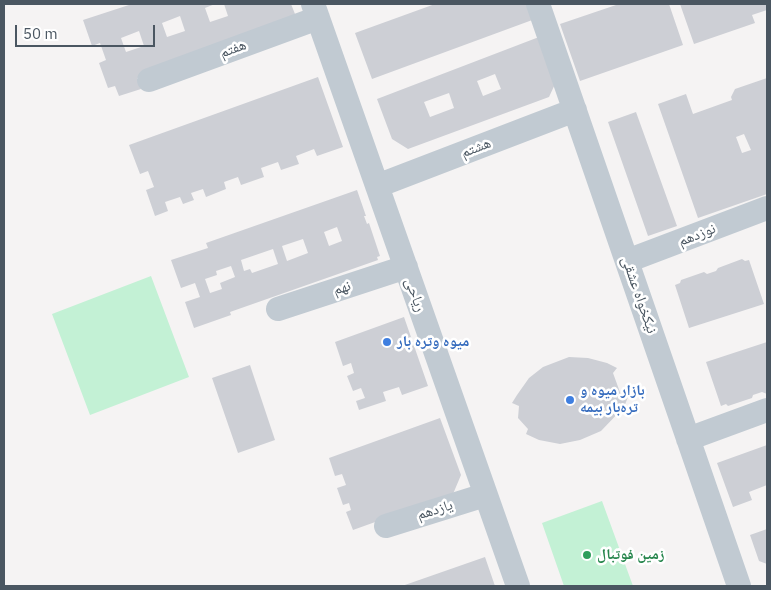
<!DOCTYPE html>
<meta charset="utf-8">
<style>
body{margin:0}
#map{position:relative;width:771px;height:590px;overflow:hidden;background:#f5f3f3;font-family:"IBM Plex Sans",sans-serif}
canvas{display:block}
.frame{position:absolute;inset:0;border:5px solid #4a5661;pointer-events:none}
.scale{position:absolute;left:15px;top:25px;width:140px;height:22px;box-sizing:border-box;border:2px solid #4a5661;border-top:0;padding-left:6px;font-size:15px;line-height:18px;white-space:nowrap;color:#4a5661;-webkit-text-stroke:4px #fff;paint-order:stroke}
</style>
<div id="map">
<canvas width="771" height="590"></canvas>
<div class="frame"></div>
<div class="scale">50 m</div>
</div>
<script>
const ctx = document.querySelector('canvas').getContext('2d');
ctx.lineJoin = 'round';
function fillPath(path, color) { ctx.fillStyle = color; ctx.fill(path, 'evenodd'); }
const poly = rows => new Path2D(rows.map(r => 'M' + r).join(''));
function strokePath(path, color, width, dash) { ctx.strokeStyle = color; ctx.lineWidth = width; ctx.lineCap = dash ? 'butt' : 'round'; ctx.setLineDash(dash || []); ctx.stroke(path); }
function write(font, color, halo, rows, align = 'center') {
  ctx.font = font + ' "IBM Plex Sans","Noto Naskh Arabic",sans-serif'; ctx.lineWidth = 5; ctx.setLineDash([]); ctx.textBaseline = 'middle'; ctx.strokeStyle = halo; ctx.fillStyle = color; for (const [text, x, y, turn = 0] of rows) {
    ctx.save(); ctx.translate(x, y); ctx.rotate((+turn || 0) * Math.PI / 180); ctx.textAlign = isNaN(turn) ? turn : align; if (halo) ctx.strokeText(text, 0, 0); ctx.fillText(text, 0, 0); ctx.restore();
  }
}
const green = poly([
 [151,276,189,377,90,415,52,314],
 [602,501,633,586,564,586,542,523]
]);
const building = poly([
 [132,4,215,4,205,8,210,22,228,16,224,4,291,4,295,14,294,23,137,78,141,89,119,96,115,86,108,88,99,63,106,60,100,43,92,46,83,20],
 [180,16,185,31,167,37,162,23],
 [139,31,144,46,126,52,121,38],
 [435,4,529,4,535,19,372,79,355,33],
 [619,4,669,4,683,45,580,81,560,24],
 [680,4,767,4,767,10,752,15,755,23,694,44],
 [539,37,556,82,549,97,408,149,392,139,377,99],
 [495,74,501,89,483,96,477,81],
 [449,93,454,108,430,117,424,102],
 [318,77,343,147,317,156,314,149,296,156,299,164,281,170,278,162,261,168,264,177,241,185,238,177,224,182,226,189,206,197,203,189,191,193,194,200,183,204,180,197,165,202,168,211,155,216,146,190,154,187,148,171,140,174,129,145],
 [767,78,767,194,698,218,658,104,686,94,693,114,732,100,731,97,735,89],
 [744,134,751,150,742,153,736,137],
 [636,112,677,226,648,236,608,122],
 [357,190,366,216,364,216,367,224,369,223,380,256,377,257,378,260,230,312,231,315,194,328,185,302,200,297,195,283,181,288,171,260,208,248,206,243],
 [337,227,342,241,329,246,324,232],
 [303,239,308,253,287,261,282,246],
 [273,249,278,264,252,273,250,269,244,271,241,260],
 [231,266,235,277,220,283,222,289,210,293,205,279,217,275,216,271],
 [742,259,745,261,749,260,764,304,689,328,675,285,680,283,681,280,704,272,707,274,716,271,718,268],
 [404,317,428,386,402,395,399,387,383,392,386,401,359,410,356,401,365,398,361,388,353,391,347,376,354,373,351,363,343,366,335,342],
 [767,342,767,394,762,392,753,395,752,398,728,406,726,404,721,406,706,362],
 [569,357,588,358,607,363,617,368,613,373,621,395,628,397,624,407,601,431,580,440,560,444,539,440,526,434,528,429,518,418,519,406,512,403,517,395,529,378,543,367],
 [250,365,275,440,238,453,212,378],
 [440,418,461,475,453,494,353,530,346,512,351,510,349,503,343,505,337,488,346,485,342,474,335,476,329,458],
 [767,445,767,485,749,492,752,500,733,507,717,463],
 [767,529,767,564,759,561,750,535],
 [485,557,495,586,402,586]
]);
const minor = poly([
 [313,4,518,586],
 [538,4,739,586],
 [149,80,318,18],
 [377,186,575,110],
 [627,261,767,208],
 [278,309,406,267],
 [688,439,767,410],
 [386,526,485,495]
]);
const markers = [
 [387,342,5,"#3f7fe0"],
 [570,400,5,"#3f7fe0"],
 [587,555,5,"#2e9e5b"]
];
const streetNames = [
 ["هفتم",233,49,-20],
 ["هشتم",476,148,-21],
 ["نوزدهم",697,235,-21],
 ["نهم",342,288,-18],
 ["ریاحی",415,295,71],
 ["نیکخواه عشقی",639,295,71],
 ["یازدهم",435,510,-17]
];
const shopNames = [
 ["میوه وتره بار",397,342],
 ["بازار میوه و",580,391],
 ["تره‌بار بیمه",580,408]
];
const leisureNames = [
 ["زمین فوتبال",597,555]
];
fillPath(green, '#c3f1d5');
fillPath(building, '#cdcfd5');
strokePath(minor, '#c1cad2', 24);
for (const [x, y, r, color] of markers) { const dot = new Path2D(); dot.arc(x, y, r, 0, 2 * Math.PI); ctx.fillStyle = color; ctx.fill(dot); strokePath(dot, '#fff', 2); }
write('15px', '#4a5661', '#fff', streetNames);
write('bold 15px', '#366cbe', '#fff', shopNames, 'left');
write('bold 15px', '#27864d', '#fff', leisureNames, 'left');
</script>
